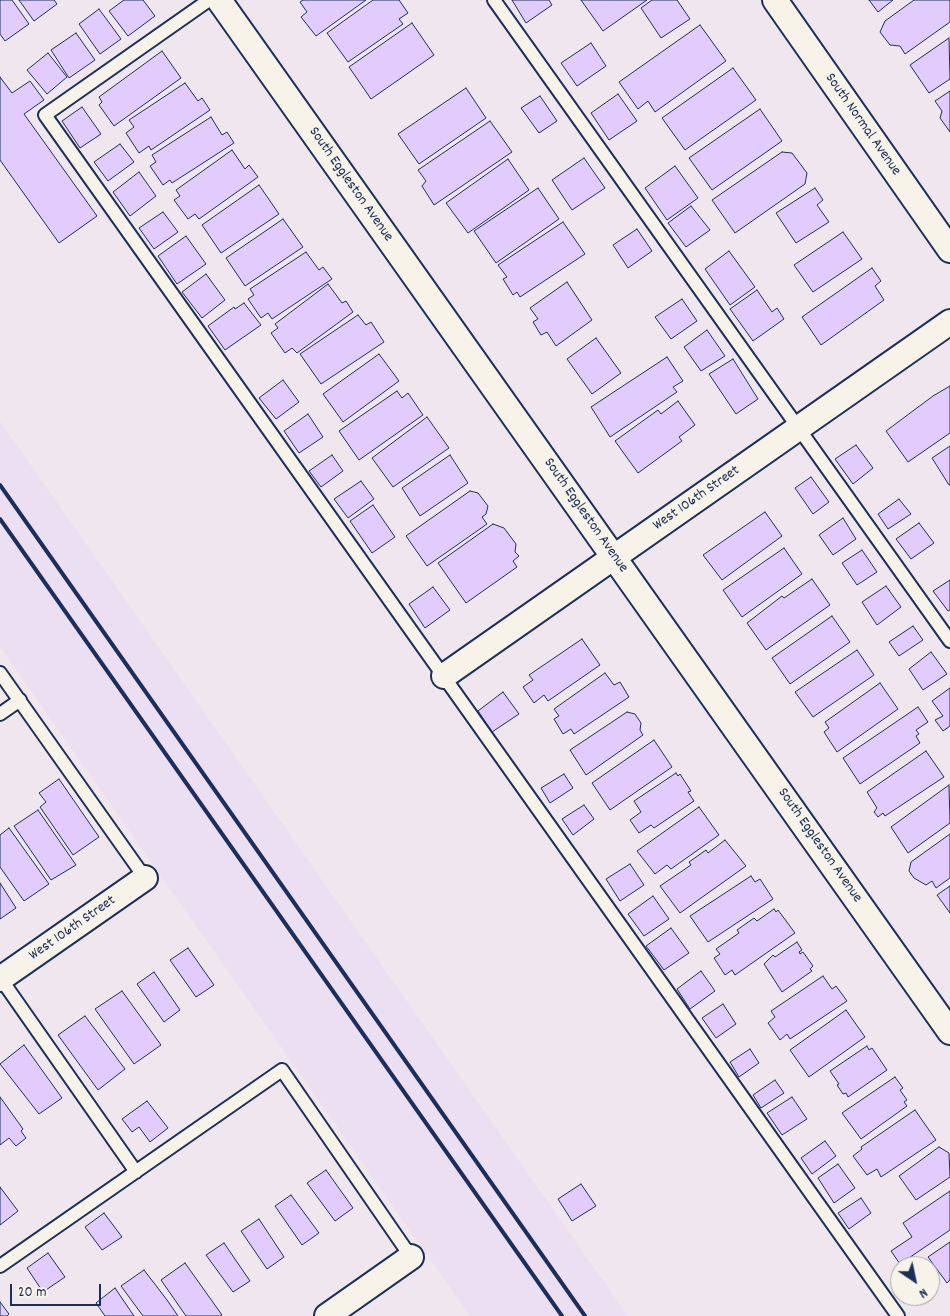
<!DOCTYPE html>
<style>
body{margin:0}
#map{position:relative;width:950px;height:1316px;overflow:hidden;background:#f0e7ee;font-family:Dekko,sans-serif}
canvas{display:block}
.north{position:absolute;left:890px;top:1256px;width:50px;height:50px;box-sizing:border-box;background:#f7f3e8;border:1px solid #9fa5b1;border-radius:50%;rotate:146deg;font-size:14px;font-weight:700;line-height:20px;text-align:center;color:#1b2f5e}
.north::after{content:'';display:block;margin:auto;width:18px;height:22px;background:#1b2f5e;clip-path:polygon(50% 0,100% 100%,50% 72%,0 100%)}
.scale{position:absolute;left:10px;top:1284px;width:91px;height:22px;box-sizing:border-box;border:2px solid #1b2f5e;border-top:0;padding-left:6px;font-size:15px;line-height:18px;white-space:nowrap;color:#1b2f5e;-webkit-text-stroke:4px #f7f3e8;paint-order:stroke}
</style>
<div id="map">
<canvas width="950" height="1316"></canvas>
<div class="north">N</div>
<div class="scale">20 m</div>
</div>
<script>
const ctx = document.querySelector('canvas').getContext('2d');
ctx.lineJoin = 'round';
function fillPath(path, color) { ctx.fillStyle = color; ctx.fill(path, 'evenodd'); }
const poly = rows => new Path2D(rows.map(r => 'M' + r).join(''));
function strokePath(path, color, width, dash) { ctx.strokeStyle = color; ctx.lineWidth = width; ctx.lineCap = dash ? 'butt' : 'round'; ctx.setLineDash(dash || []); ctx.stroke(path); }
function write(font, color, halo, rows, align = 'center') {
  ctx.font = font + ' Dekko,sans-serif'; ctx.lineWidth = 5; ctx.setLineDash([]); ctx.textBaseline = 'middle'; ctx.strokeStyle = halo; ctx.fillStyle = color; for (const [text, x, y, turn = 0] of rows) {
    ctx.save(); ctx.translate(x, y); ctx.rotate((+turn || 0) * Math.PI / 180); ctx.textAlign = isNaN(turn) ? turn : align; if (halo) ctx.strokeText(text, 0, 0); ctx.fillText(text, 0, 0); ctx.restore();
  }
}
const built = poly([
 [0,421,628,1316,470,1316,0,647]
]);
const building = poly([
 [0,0,12,0,29,24,5,41,0,34,0,0],
 [19,0,54,0,57,4,34,21,19,0],
 [124,0,143,0,155,16,128,36,109,11,124,0],
 [303,0,366,0,316,36,301,17,307,12,300,2,303,0],
 [373,0,399,0,408,13,399,19,403,24,348,62,327,33,373,0],
 [512,0,549,0,552,5,526,23,512,0],
 [581,0,647,0,603,31,581,0],
 [652,0,677,0,690,19,661,38,641,8,652,0],
 [869,0,893,0,878,12,869,0],
 [914,0,950,0,950,22,905,54,900,46,890,45,880,32,885,21,914,0],
 [99,9,121,39,100,54,79,24,99,9],
 [412,23,434,55,371,99,349,67,412,23],
 [700,25,726,61,655,112,648,101,638,109,619,82,700,25],
 [76,33,95,60,69,78,51,50,76,33],
 [949,38,950,79,929,93,910,65,949,38],
 [591,43,606,66,577,86,561,63,591,43],
 [162,51,181,78,114,126,99,105,102,102,99,97,162,51],
 [48,53,67,77,47,94,27,70,48,53],
 [733,68,756,100,685,150,662,118,733,68],
 [0,77,12,93,30,81,44,100,24,114,97,216,59,243,0,160,0,77],
 [185,83,198,101,202,98,210,110,151,150,149,146,139,153,126,133,134,127,129,120,185,83],
 [466,88,486,118,419,164,398,134,466,88],
 [950,91,950,132,940,118,942,111,935,101,950,91],
 [618,94,637,121,609,140,591,113,618,94],
 [540,96,557,121,539,133,521,108,540,96],
 [82,107,101,134,80,148,62,121,82,107],
 [760,109,782,141,712,190,689,158,760,109],
 [211,117,222,135,227,132,234,143,172,183,170,180,163,185,150,166,156,162,152,155,211,117],
 [490,121,512,152,434,205,422,186,426,181,418,170,490,121],
 [120,144,134,162,108,181,94,162,120,144],
 [232,150,245,169,249,165,258,177,199,219,195,214,188,219,174,200,180,196,176,190,232,150],
 [782,152,792,153,807,173,805,184,735,233,712,200,782,152],
 [584,158,605,188,572,210,552,180,584,158],
 [508,159,529,190,468,233,446,203,508,159],
 [675,166,698,198,667,220,645,188,675,166],
 [139,172,156,196,130,216,113,192,139,172],
 [259,185,279,214,221,253,202,225,259,185],
 [538,188,559,219,496,263,474,231,538,188],
 [815,188,823,200,817,205,829,222,796,243,776,213,815,188],
 [691,206,710,230,686,247,668,223,691,206],
 [163,212,178,232,154,249,139,228,163,212],
 [283,219,303,247,245,286,226,258,283,219],
 [563,222,585,254,520,297,517,292,513,295,503,279,507,277,498,265,563,222],
 [637,229,652,251,628,268,613,245,637,229],
 [843,232,862,259,813,292,794,265,843,232],
 [186,236,206,264,177,284,158,256,186,236],
 [729,251,755,287,730,305,705,269,729,251],
 [306,252,319,270,323,267,332,279,272,319,268,313,261,318,248,299,254,295,250,289,306,252],
 [872,268,881,281,875,286,884,300,821,345,802,317,872,268],
 [206,274,225,300,202,318,182,292,206,274],
 [567,282,592,320,556,346,547,332,541,335,533,322,538,319,530,308,567,282],
 [328,284,342,303,346,301,353,312,297,353,292,348,285,353,271,333,278,328,275,324,328,284],
 [757,290,772,312,777,308,784,319,753,341,730,309,757,290],
 [682,299,697,321,671,339,655,317,682,299],
 [244,303,261,325,225,350,208,326,234,307,235,309,244,303],
 [358,315,366,325,371,322,384,342,321,384,300,354,358,315],
 [707,330,725,356,701,371,684,347,707,330],
 [596,338,621,373,592,394,567,359,596,338],
 [379,354,399,381,343,422,323,394,379,354],
 [667,357,683,381,673,387,677,392,610,437,591,407,667,357],
 [733,359,758,399,736,414,709,374,733,359],
 [283,380,299,402,276,419,259,398,283,380],
 [950,386,950,433,908,462,886,431,933,396,950,386],
 [397,391,402,398,408,393,423,415,359,460,339,431,397,391],
 [678,401,695,425,679,437,682,441,638,473,615,441,658,410,661,414,678,401],
 [308,414,323,437,299,453,284,431,308,414],
 [427,417,449,448,393,487,372,458,427,417],
 [856,445,873,468,853,484,835,459,856,445],
 [950,446,950,485,949,485,932,458,950,446],
 [332,455,343,471,321,487,309,471,332,455],
 [450,455,468,483,420,516,402,488,450,455],
 [811,477,829,502,813,514,795,488,811,477],
 [361,481,374,499,348,518,334,499,361,481],
 [470,491,478,493,488,506,486,514,482,517,487,524,427,566,406,536,470,491],
 [899,499,911,514,888,529,878,514,899,499],
 [373,505,395,537,372,553,350,521,373,505],
 [765,512,782,536,722,580,703,555,765,512],
 [843,518,856,539,833,555,819,535,843,518],
 [919,523,934,543,911,559,896,539,919,523],
 [493,524,504,528,516,544,515,552,519,556,513,561,517,567,466,603,438,563,493,524],
 [784,548,802,574,742,617,723,590,784,548],
 [862,550,877,572,857,585,842,563,862,550],
 [812,579,830,605,766,650,747,623,782,596,784,598,812,579],
 [950,580,950,610,948,611,933,591,950,580],
 [886,586,901,607,877,625,862,602,886,586],
 [433,587,450,610,425,628,409,604,433,587],
 [832,616,850,642,790,684,772,658,832,616],
 [913,626,923,640,899,656,889,642,913,626],
 [582,639,600,665,548,701,544,695,534,703,523,687,533,680,529,675,582,639],
 [857,650,874,675,813,717,795,692,857,650],
 [931,652,947,674,923,690,909,669,931,652],
 [605,673,614,685,620,682,629,697,574,734,571,729,563,734,554,719,559,716,554,709,605,673],
 [880,683,898,709,837,752,824,732,829,728,825,722,880,683],
 [950,688,950,726,943,731,935,720,943,716,932,701,950,688],
 [503,692,519,714,492,732,478,711,503,692],
 [918,707,928,722,916,730,919,734,916,736,920,743,860,784,843,758,918,707],
 [627,712,635,714,641,723,640,730,643,735,586,775,570,750,627,712],
 [654,740,672,767,610,810,592,783,654,740],
 [926,751,944,777,885,816,883,813,878,817,874,812,877,808,867,792,926,751],
 [676,773,678,776,680,774,691,791,688,792,694,801,654,828,651,825,639,833,630,820,641,812,634,801,676,773],
 [564,774,573,788,550,803,541,788,564,774],
 [59,779,99,837,73,855,40,807,46,802,39,793,59,779],
 [949,785,950,823,908,853,891,827,949,785],
 [584,805,594,819,573,835,562,819,584,805],
 [699,807,719,835,671,869,667,865,655,874,637,851,699,807],
 [38,810,76,865,51,880,14,826,38,810],
 [9,828,49,884,24,901,0,867,0,835,9,828],
 [950,834,950,878,936,888,932,881,926,885,914,878,909,871,911,862,950,834],
 [725,840,746,866,680,913,660,886,691,865,689,862,706,850,708,853,725,840],
 [630,864,644,885,620,901,606,879,630,864],
 [751,876,755,882,760,879,773,899,708,942,690,916,751,876],
 [0,883,16,908,0,919,0,883],
 [950,886,950,913,937,895,950,886],
 [653,896,669,919,644,936,628,914,653,896],
 [774,909,776,912,778,910,795,933,735,975,732,970,725,975,714,958,720,954,716,949,739,933,737,930,754,918,757,921,774,909],
 [671,928,689,953,664,970,646,946,671,928],
 [797,942,802,950,799,952,800,954,803,952,813,966,810,969,812,971,782,992,764,964,773,955,775,957,797,942],
 [188,948,214,985,196,997,170,960,188,948],
 [701,971,715,991,690,1009,677,989,701,971],
 [154,972,180,1010,164,1022,137,984,154,972],
 [823,976,832,989,836,986,847,1001,790,1039,787,1034,780,1040,768,1023,775,1017,771,1011,823,976],
 [122,991,161,1045,134,1064,95,1009,122,991],
 [723,1004,736,1024,716,1038,702,1018,723,1004],
 [846,1010,865,1037,809,1077,790,1050,846,1010],
 [85,1016,125,1069,98,1090,58,1035,85,1016],
 [24,1045,62,1098,39,1114,0,1064,24,1045],
 [867,1046,869,1050,872,1048,887,1070,848,1097,846,1093,843,1094,837,1085,839,1084,830,1071,867,1046],
 [750,1049,759,1063,739,1077,730,1062,750,1049],
 [895,1077,903,1088,900,1090,907,1100,904,1102,907,1106,861,1139,842,1113,895,1077],
 [775,1080,784,1093,761,1108,753,1095,775,1080],
 [0,1097,23,1129,21,1131,26,1138,16,1146,9,1138,0,1145,0,1097],
 [792,1097,807,1119,782,1135,767,1113,792,1097],
 [147,1101,168,1128,150,1142,139,1127,132,1132,122,1119,147,1101],
 [915,1110,936,1140,881,1177,877,1169,867,1175,853,1156,862,1149,861,1147,915,1110],
 [825,1141,836,1156,812,1174,801,1158,825,1141],
 [939,1147,949,1153,950,1177,916,1200,899,1176,939,1147],
 [838,1164,855,1188,834,1203,818,1178,838,1164],
 [326,1170,353,1208,335,1221,307,1183,326,1170],
 [581,1184,596,1206,572,1221,558,1199,581,1184],
 [0,1187,18,1211,0,1225,0,1187],
 [950,1191,950,1230,900,1264,891,1251,912,1237,903,1223,950,1191],
 [291,1195,319,1233,302,1245,275,1206,291,1195],
 [861,1198,871,1213,849,1229,838,1213,861,1198],
 [104,1213,122,1237,102,1250,85,1227,104,1213],
 [259,1219,284,1257,267,1269,241,1231,259,1219],
 [950,1242,950,1280,947,1283,928,1257,950,1242],
 [224,1243,250,1281,233,1292,206,1255,224,1243],
 [48,1253,65,1277,43,1292,27,1268,48,1253],
 [185,1263,222,1315,220,1316,186,1316,161,1280,185,1263],
 [144,1270,167,1300,178,1316,143,1316,121,1286,144,1270],
 [115,1288,134,1316,105,1316,96,1303,115,1288],
 [0,1302,9,1314,7,1316,0,1316,0,1302]
]);
const lane = poly([
 [209,0,45,115,898,1316],
 [494,0,950,641],
 [0,673,145,878],
 [0,714,20,700],
 [1,979,136,1172],
 [0,1266,282,1070,411,1257]
]);
const street = poly([
 [219,0,950,1032],
 [775,0,950,250],
 [444,676,950,322],
 [0,979,145,878],
 [327,1316,411,1257]
]);
const rail = poly([
 [0,485,585,1316],
 [0,519,562,1316]
]);
const streetNames = [
 ["South Normal Avenue",862,125,55],
 ["South Eggleston Avenue",350,185,55],
 ["West 106th Street",697,499,-35],
 ["South Eggleston Avenue",585,516,55],
 ["South Eggleston Avenue",819,846,55],
 ["West 106th Street",73,929,-35]
];
fillPath(built, '#ecdff2');
fillPath(building, '#e1ccfd');
strokePath(building, '#1b2f5e', 1);
strokePath(lane, '#1b2f5e', 16);
strokePath(street, '#1b2f5e', 28);
strokePath(lane, '#f7f3e8', 12);
strokePath(street, '#f7f3e8', 24);
strokePath(rail, '#1b2f5e', 4);
write('15px', '#1b2f5e', '#f7f3e8', streetNames);
</script>
